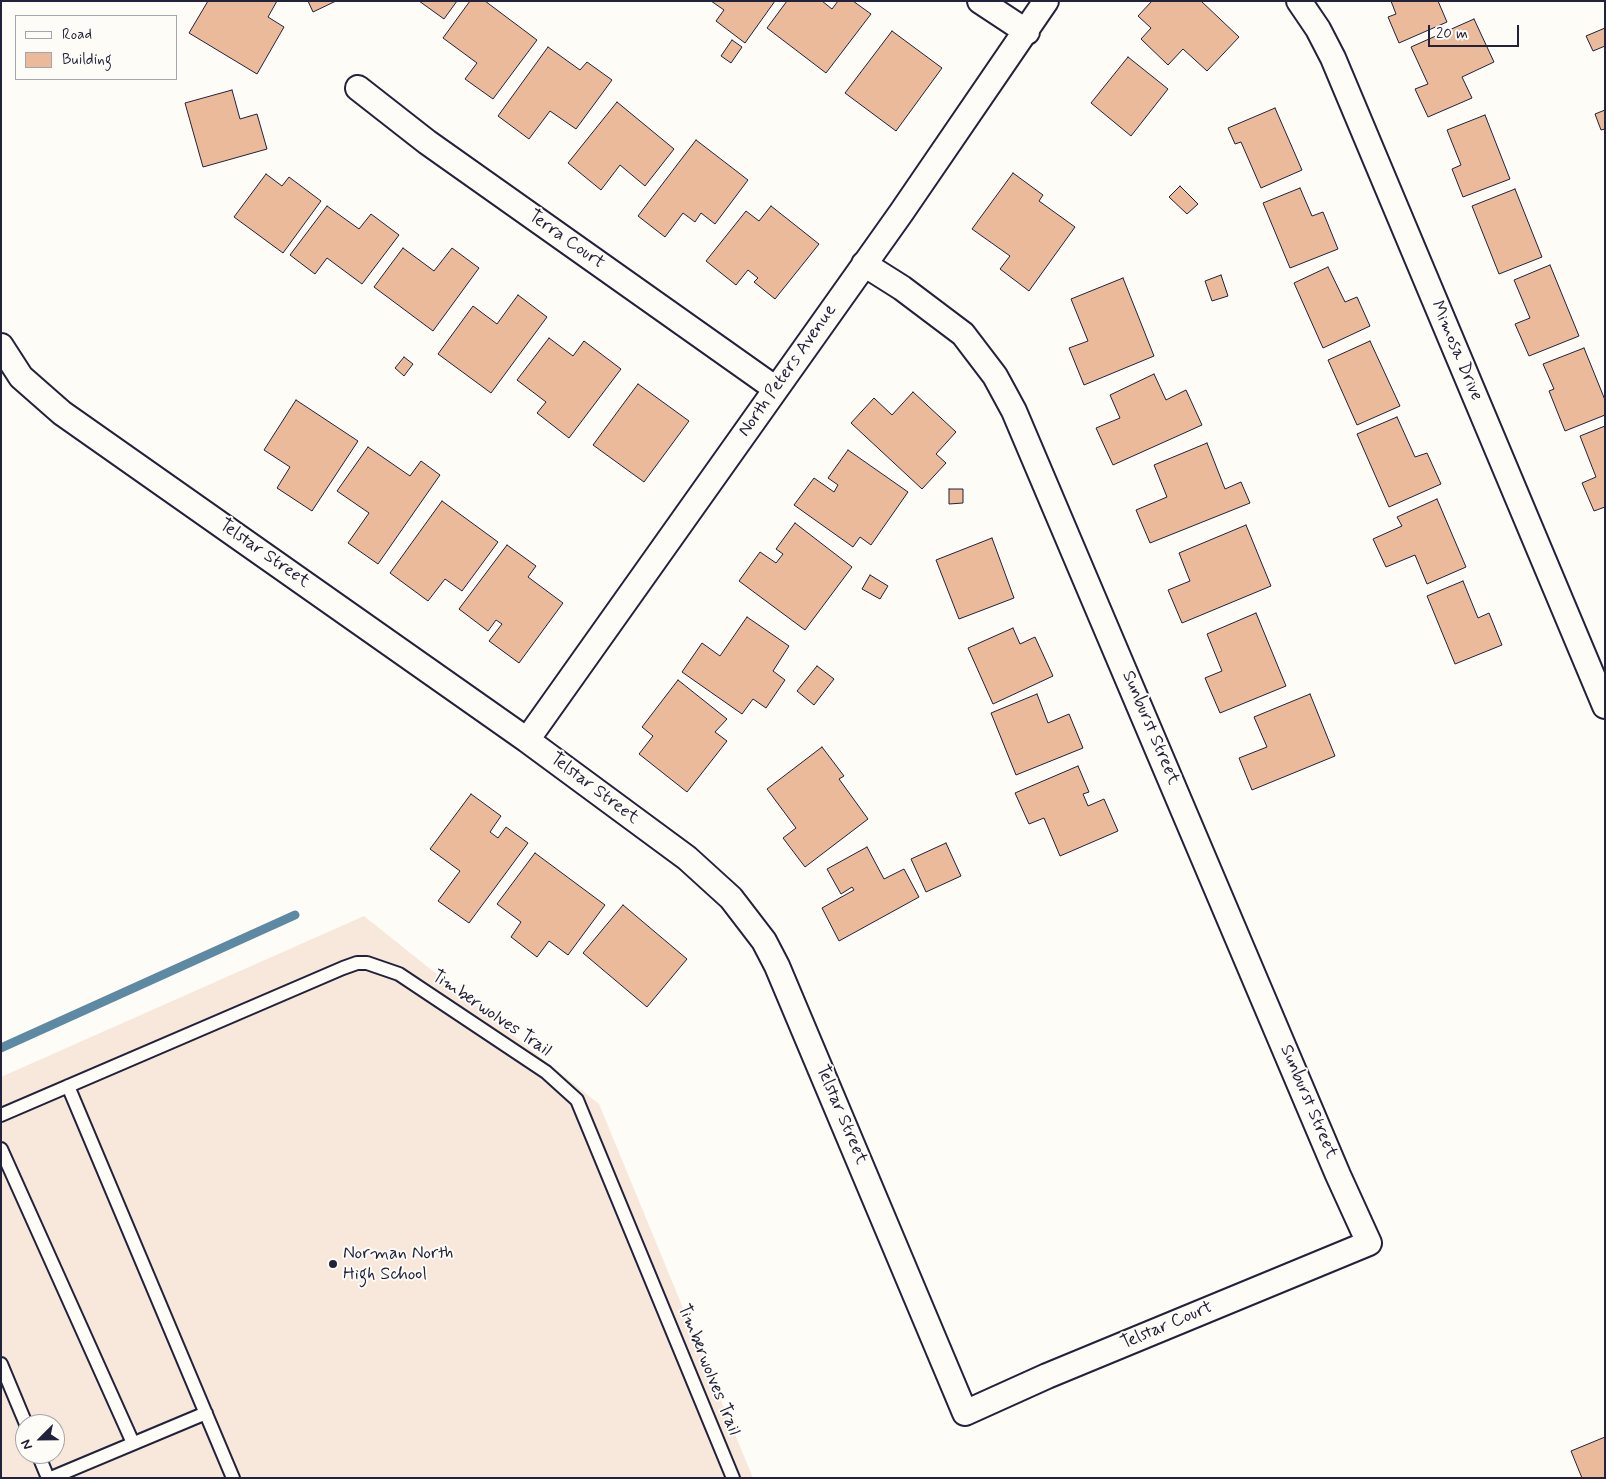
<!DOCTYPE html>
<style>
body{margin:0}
#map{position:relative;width:1606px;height:1479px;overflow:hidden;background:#fdfcf7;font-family:Mynerve,sans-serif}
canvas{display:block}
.frame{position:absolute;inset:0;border:2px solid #22223b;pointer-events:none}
.legend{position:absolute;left:15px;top:15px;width:162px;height:65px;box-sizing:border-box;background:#fdfcf7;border:1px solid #a5a5ac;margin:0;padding:6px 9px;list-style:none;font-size:15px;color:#22223b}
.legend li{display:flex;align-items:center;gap:10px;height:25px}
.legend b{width:25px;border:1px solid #a5a5ac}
.north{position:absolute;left:15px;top:1414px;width:50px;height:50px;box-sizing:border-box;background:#fdfcf7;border:1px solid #a5a5ac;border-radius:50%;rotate:247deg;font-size:14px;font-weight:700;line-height:20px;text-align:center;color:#22223b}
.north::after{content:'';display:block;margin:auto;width:18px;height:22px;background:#22223b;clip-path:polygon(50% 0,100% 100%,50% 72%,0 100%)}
.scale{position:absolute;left:1428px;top:25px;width:91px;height:22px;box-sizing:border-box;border:2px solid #22223b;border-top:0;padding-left:6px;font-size:15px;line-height:18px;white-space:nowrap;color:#22223b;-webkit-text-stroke:4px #fdfcf7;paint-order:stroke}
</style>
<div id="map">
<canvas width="1606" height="1479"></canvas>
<div class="frame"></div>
<ul class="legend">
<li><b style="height:6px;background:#fdfcf7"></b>Road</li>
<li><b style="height:14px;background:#eaba9a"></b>Building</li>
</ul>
<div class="north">N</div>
<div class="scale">20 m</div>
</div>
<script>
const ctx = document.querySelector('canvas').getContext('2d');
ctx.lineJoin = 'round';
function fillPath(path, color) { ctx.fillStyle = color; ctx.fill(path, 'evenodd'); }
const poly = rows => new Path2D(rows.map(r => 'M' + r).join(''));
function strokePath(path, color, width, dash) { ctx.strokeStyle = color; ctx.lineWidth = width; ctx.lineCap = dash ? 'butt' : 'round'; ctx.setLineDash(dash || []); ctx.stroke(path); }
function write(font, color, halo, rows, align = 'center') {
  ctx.font = font + ' Mynerve,sans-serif'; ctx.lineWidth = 4; ctx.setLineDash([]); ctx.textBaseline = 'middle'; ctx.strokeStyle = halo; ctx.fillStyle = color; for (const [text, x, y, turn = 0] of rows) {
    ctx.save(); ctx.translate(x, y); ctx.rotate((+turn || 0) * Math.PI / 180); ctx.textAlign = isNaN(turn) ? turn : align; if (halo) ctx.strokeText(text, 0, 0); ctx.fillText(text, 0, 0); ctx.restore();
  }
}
const built = poly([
 [364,916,599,1104,753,1478,1,1478,1,1077],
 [25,1424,55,1424,55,1454,25,1454]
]);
const stream = poly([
 [1,1048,295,915]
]);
const building = poly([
 [208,1,277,1,268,17,284,27,257,74,189,33,208,1],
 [308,1,336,1,313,12,308,1],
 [419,1,457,1,444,19,419,1],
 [470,1,485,1,537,40,493,99,465,79,477,63,443,38,470,1],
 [711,1,775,1,745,43,716,21,724,10,711,1],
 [787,1,822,1,832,9,838,1,853,1,871,14,826,73,767,28,787,1],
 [1152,1,1201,1,1239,37,1207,71,1183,49,1168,65,1141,39,1151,28,1138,16,1152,1],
 [1391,1,1438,1,1447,22,1399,43,1388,17,1396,14,1391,1],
 [1474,19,1494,62,1462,77,1472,98,1428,117,1415,89,1428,84,1411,47,1474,19],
 [1605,28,1605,46,1593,51,1586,36,1605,28],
 [892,31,942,68,896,131,845,93,892,31],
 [732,40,742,47,731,63,721,56,732,40],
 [548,47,580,70,587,62,612,80,576,129,550,111,529,139,498,116,548,47],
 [1128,57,1168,89,1131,136,1091,103,1128,57],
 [232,90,240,119,257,114,267,149,203,167,185,103,232,90],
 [617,102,674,149,645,186,620,165,601,190,568,163,617,102],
 [1275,108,1302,170,1261,188,1241,142,1235,144,1228,128,1275,108],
 [1605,110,1605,129,1601,130,1595,114,1605,110],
 [1485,115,1510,179,1463,197,1452,169,1461,165,1447,130,1485,115],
 [696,140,748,180,715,224,701,213,695,222,683,213,665,237,638,216,696,140],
 [1013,173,1043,195,1039,201,1075,227,1029,291,1000,269,1010,256,972,229,1013,173],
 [266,174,282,186,289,177,321,201,283,253,234,217,266,174],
 [1180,186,1198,204,1187,214,1169,197,1180,186],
 [1300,188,1312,216,1323,212,1338,249,1290,268,1263,203,1300,188],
 [1515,189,1542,257,1499,274,1472,206,1515,189],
 [327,206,359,229,371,214,399,235,362,284,327,258,315,274,290,255,327,206],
 [771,206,819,244,775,299,754,282,758,278,748,270,736,285,706,261,746,211,759,221,771,206],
 [403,248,434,271,452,248,479,268,433,331,374,287,403,248],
 [1550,265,1579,336,1529,356,1515,324,1530,318,1514,280,1550,265],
 [1328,267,1345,302,1357,297,1370,326,1323,348,1294,283,1328,267],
 [1221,275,1228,296,1212,301,1205,281,1221,275],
 [1123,278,1154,356,1084,385,1069,348,1088,341,1071,299,1123,278],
 [518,295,547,317,491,393,438,354,473,306,497,324,518,295],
 [549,338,573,356,584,341,621,369,569,438,537,413,546,402,517,380,549,338],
 [1370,341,1400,406,1357,425,1328,360,1370,341],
 [1584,348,1605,400,1605,415,1565,431,1549,391,1554,389,1543,364,1584,348],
 [404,357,413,364,404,376,395,368,404,357],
 [1154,374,1166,400,1186,390,1202,425,1113,465,1096,428,1120,418,1110,395,1154,374],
 [638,384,689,421,644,482,593,445,638,384],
 [913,392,956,432,936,454,946,463,922,489,851,423,874,398,892,415,913,392],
 [296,400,358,441,312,511,277,488,290,467,264,450,296,400],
 [1397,417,1415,457,1427,453,1441,484,1389,507,1357,434,1397,417],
 [1605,426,1605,507,1594,511,1582,483,1596,477,1580,436,1605,426],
 [1207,443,1225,489,1241,482,1250,503,1150,543,1136,510,1167,497,1154,465,1207,443],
 [368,447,410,476,421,461,440,475,378,564,348,543,369,513,337,491,368,447],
 [848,450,908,492,871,545,860,537,853,547,794,505,814,478,834,492,838,485,828,478,848,450],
 [949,489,963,489,963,503,949,504,949,489],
 [1437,499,1466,567,1427,584,1415,555,1386,567,1373,539,1402,526,1397,517,1437,499],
 [442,501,498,542,462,591,445,579,428,601,390,573,442,501],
 [795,523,852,567,805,630,739,581,760,552,776,563,783,554,776,549,795,523],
 [1246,525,1271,586,1182,623,1168,590,1190,581,1179,553,1246,525],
 [992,538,1014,598,959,619,936,560,992,538],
 [507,545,536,566,528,577,563,603,519,663,489,641,502,624,496,620,488,631,459,609,507,545],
 [870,575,888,586,880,599,862,589,870,575],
 [1463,581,1478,618,1489,613,1502,645,1455,664,1427,596,1463,581],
 [1256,613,1286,686,1220,713,1205,678,1222,671,1207,634,1256,613],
 [747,617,789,646,773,671,785,680,766,708,753,699,742,714,682,672,702,643,720,656,747,617],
 [1013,628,1020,644,1035,637,1053,676,993,704,968,648,1013,628],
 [817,666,834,679,814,705,797,691,817,666],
 [678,680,727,719,715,732,727,741,687,792,639,754,653,736,642,727,678,680],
 [1037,694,1048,723,1069,714,1083,748,1016,775,991,713,1037,694],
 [1310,694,1335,756,1252,790,1239,758,1267,747,1254,717,1310,694],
 [822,747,844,776,839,779,868,819,805,867,783,838,796,828,767,789,822,747],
 [1078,766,1089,792,1083,794,1088,806,1104,799,1118,831,1060,856,1044,818,1029,824,1015,793,1078,766],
 [471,794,501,816,490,832,498,838,506,827,528,843,469,923,438,901,460,871,430,849,471,794],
 [946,843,961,876,926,892,911,859,946,843],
 [867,847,884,879,904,869,919,897,839,941,822,908,854,890,852,887,841,894,827,869,867,847],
 [535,853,605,905,568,955,549,941,537,957,511,937,521,922,497,904,535,853],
 [623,905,687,959,647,1007,583,953,623,905],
 [1605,1437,1605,1478,1582,1478,1571,1451,1605,1437]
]);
const lane = poly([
 [68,1086,233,1478],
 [1,1115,343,968,357,963,367,963,399,974,546,1072,577,1100,733,1478],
 [1,1149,133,1443],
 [1,1364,26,1424],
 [38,1454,48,1478],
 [51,1478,206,1413]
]);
const street = poly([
 [980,1,1027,32],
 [1299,1,1318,29,1333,58,1605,706],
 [358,88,427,142,776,389],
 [1,346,21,377,62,413,527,740,687,858,731,898,764,941,777,966,965,1413,1047,1376,1369,1243,1338,1175,1014,411,995,376,963,334,902,288,864,264],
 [527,740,901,213,1046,1]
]);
const markers = [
 [333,1264,5,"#22223b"]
];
const streetNames = [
 ["Terra Court",566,240,35],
 ["Mimosa Drive",1456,351,67],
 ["North Peters Avenue",788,371,-55],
 ["Telstar Street",264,554,35],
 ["Sunburst Street",1150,728,67],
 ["Telstar Street",594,789,37],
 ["Timberwolves Trail",491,1014,34],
 ["Sunburst Street",1308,1102,67],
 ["Telstar Street",841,1115,67],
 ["Telstar Court",1167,1326,-23],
 ["Timberwolves Trail",708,1370,68]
];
const poiNames = [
 ["Norman North",343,1254],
 ["High School",343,1275]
];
fillPath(built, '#f7e8db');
strokePath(stream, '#5e89a2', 9);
fillPath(building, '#eaba9a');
strokePath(building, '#22223b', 1);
strokePath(lane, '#22223b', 16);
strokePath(street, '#22223b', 28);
strokePath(lane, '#fdfcf7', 12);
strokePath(street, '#fdfcf7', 24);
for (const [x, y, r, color] of markers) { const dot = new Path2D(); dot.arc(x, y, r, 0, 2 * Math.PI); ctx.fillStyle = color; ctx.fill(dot); strokePath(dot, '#fdfcf7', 2); }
write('18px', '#22223b', '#fdfcf7', streetNames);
write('18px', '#22223b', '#fdfcf7', poiNames, 'left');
</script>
